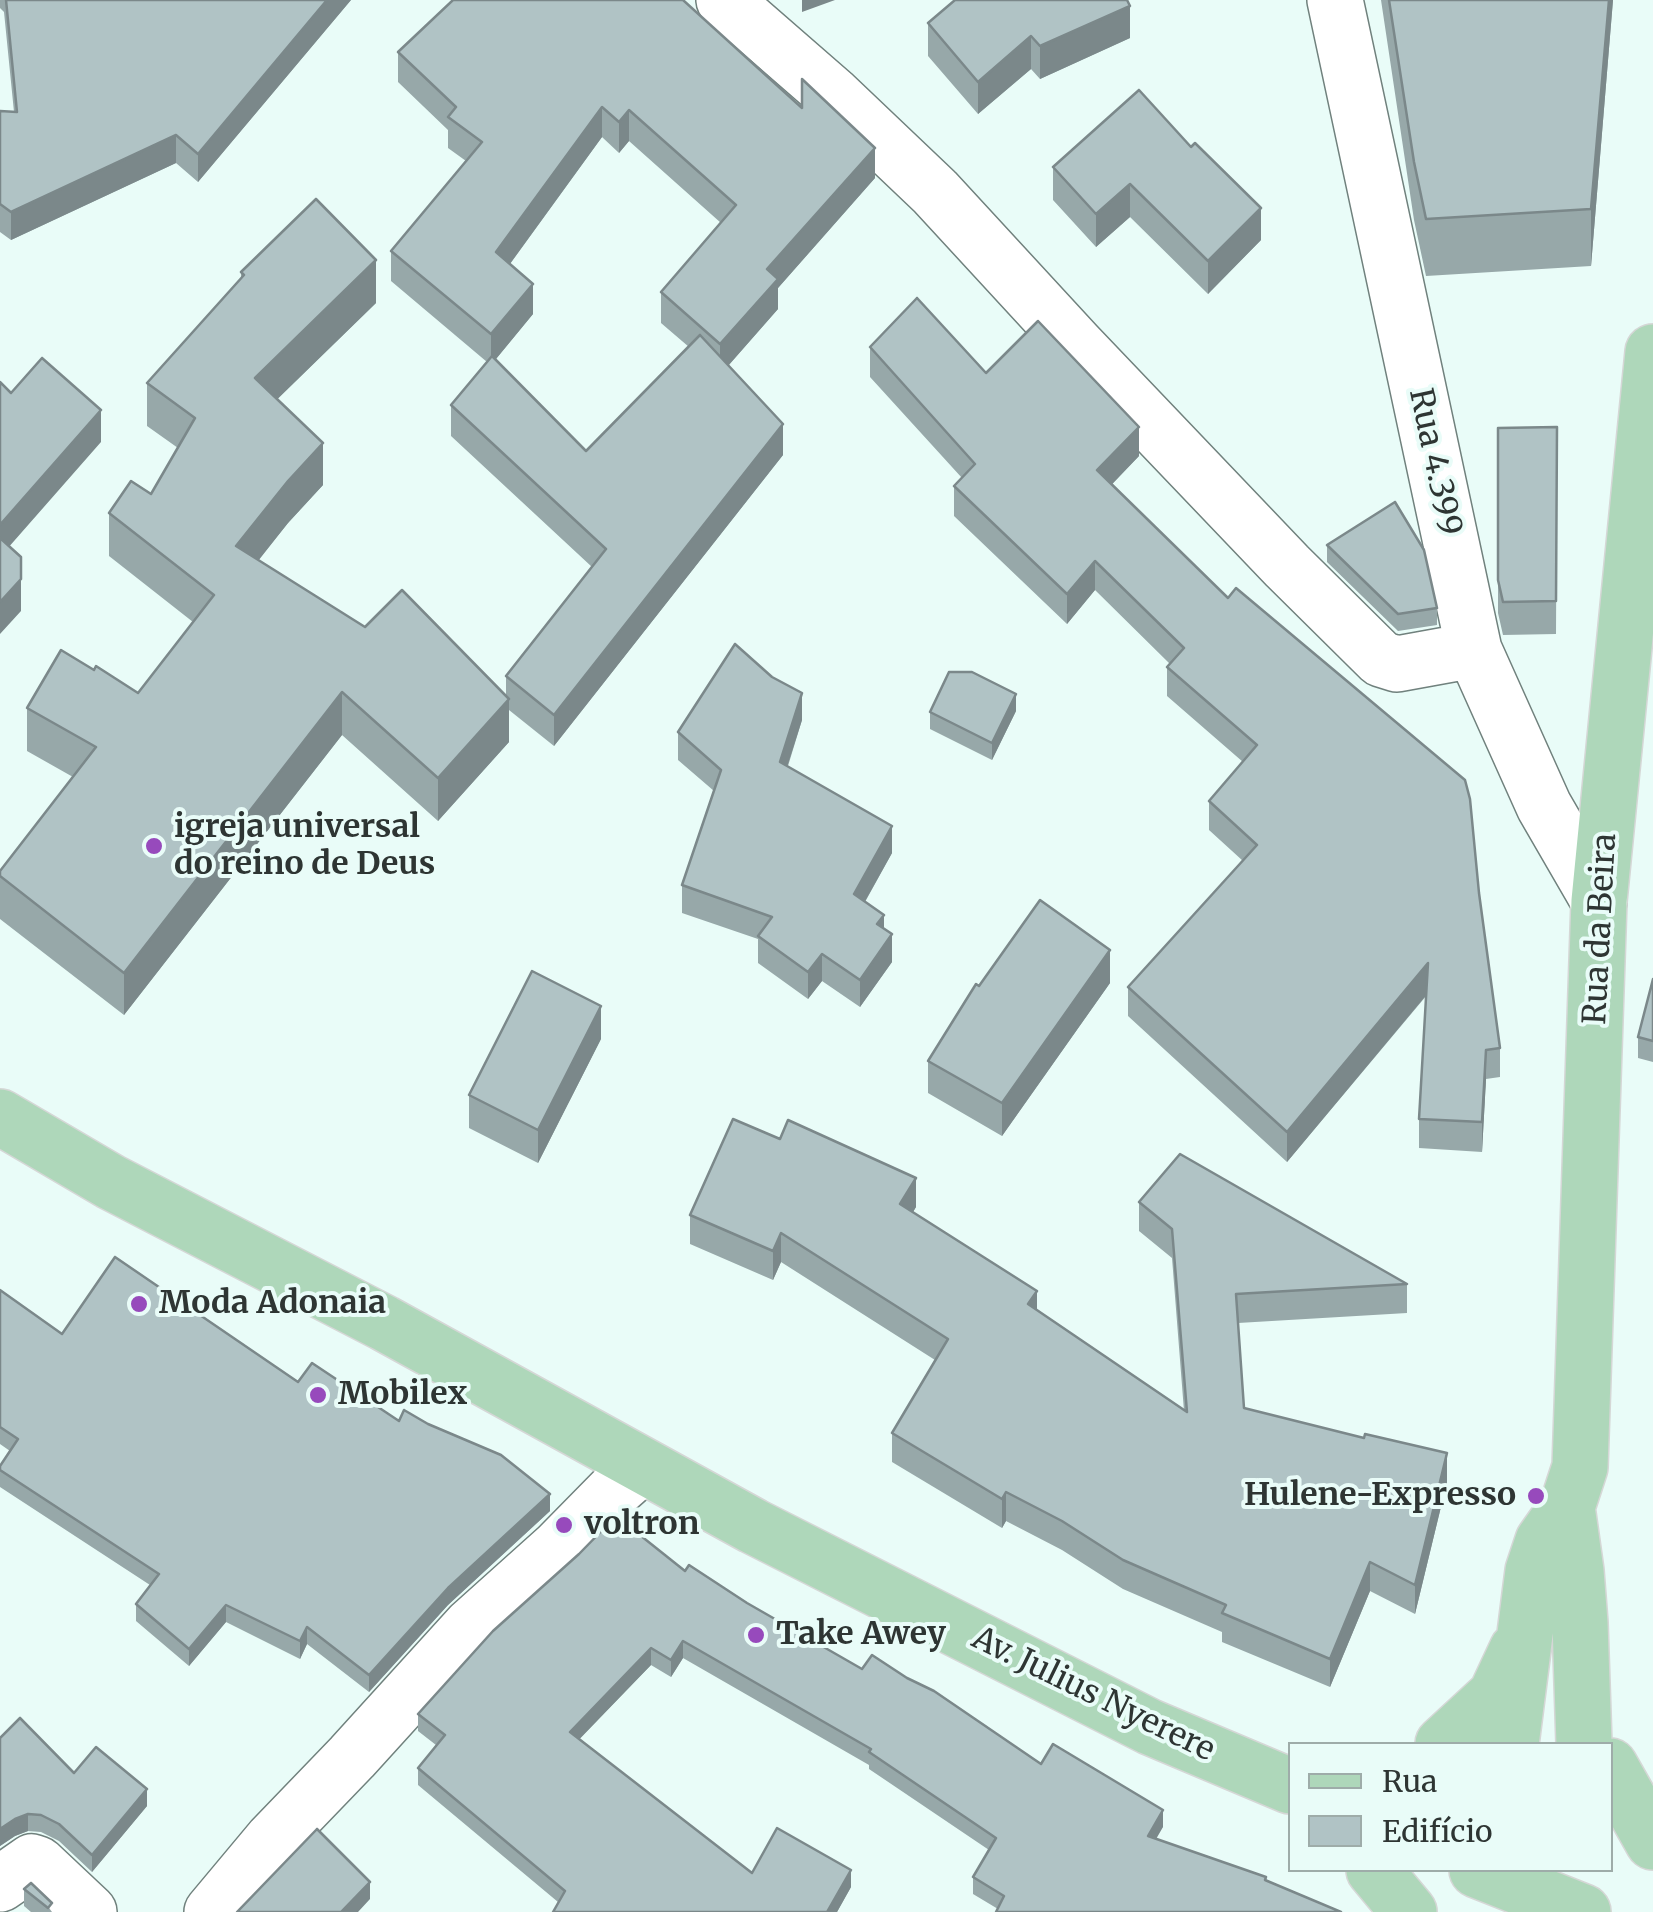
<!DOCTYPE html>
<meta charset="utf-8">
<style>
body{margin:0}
#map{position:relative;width:1653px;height:1912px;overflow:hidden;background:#e9fcf8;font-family:Merriweather,serif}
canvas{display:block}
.legend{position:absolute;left:1288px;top:1742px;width:325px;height:130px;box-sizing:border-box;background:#e9fcf8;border:2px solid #9eaca9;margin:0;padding:12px 18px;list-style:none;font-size:30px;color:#2e3533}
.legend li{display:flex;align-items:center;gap:20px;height:50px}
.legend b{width:50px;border:2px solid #9eaca9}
</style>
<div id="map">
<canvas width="1653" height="1912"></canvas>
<ul class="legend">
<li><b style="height:12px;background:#aed7ba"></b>Rua</li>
<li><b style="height:28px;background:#b0c3c5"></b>Edifício</li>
</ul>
</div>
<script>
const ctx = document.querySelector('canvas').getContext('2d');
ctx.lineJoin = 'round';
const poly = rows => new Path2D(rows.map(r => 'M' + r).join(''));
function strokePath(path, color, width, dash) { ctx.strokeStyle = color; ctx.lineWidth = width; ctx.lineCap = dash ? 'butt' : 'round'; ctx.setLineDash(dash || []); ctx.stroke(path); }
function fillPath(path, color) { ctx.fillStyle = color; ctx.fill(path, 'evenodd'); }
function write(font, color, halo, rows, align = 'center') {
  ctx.font = font + ' Merriweather,serif'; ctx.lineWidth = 8; ctx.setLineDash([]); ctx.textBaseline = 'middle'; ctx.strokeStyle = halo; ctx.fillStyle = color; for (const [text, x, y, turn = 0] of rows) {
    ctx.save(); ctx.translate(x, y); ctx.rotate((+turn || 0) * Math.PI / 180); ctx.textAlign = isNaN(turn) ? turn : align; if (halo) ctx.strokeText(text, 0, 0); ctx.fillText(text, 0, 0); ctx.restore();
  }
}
const minor = poly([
 [724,0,832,94,935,192,1076,345,1287,566,1381,659,1397,664,1474,650],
 [1335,0,1474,650,1544,806,1599,901],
 [0,1884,32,1862,38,1864,89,1912],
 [212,1912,273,1839,352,1757,471,1626,558,1548,616,1489,642,1466]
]);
const major = poly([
 [0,1117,111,1182,384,1323,753,1526,1150,1727,1290,1786],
 [1567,1507,1576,1571,1580,1623,1584,1744],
 [1443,1744,1496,1695,1517,1650],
 [1511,1744,1533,1571,1543,1541,1567,1507,1580,1467,1599,901,1653,352],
 [1610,1766,1653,1842],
 [1374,1870,1409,1912],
 [1477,1870,1583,1912]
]);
const wall = poly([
 [0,0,351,0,198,182,176,163,11,240,0,232,0,111,14,112,4,12,0,8],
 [453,0,875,178,778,288,778,309,728,366,783,455,554,746,509,710,509,742,438,821,342,735,124,1015,0,919,0,871,73,777,27,751,27,708,94,670,138,693,193,622,109,556,109,513,151,494,178,448,147,426,147,383,241,278,241,272,376,303,277,399,323,485,288,523,258,560,365,627,506,696,506,676,592,567,451,436,451,405,487,362,391,281,391,251,466,161,448,148,448,130,398,82,398,52],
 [602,137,619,153,629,141,721,223,661,292,661,323,689,347,586,451,496,359,533,314,510,264],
 [1381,0,1613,0,1591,266,1426,276,1414,220],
 [928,23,1130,38,1040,79,1031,69,978,114,928,56],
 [1139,90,1261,240,1208,294,1130,217,1096,247,1053,200,1053,167],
 [870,347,986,373,1139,456,1112,484,1479,893,1500,1048,1500,1077,1486,1079,1482,1152,1419,1148,1419,1119,1427,995,1287,1162,1128,1016,1128,987,1243,861,1209,830,1209,801,1243,762,1167,696,1167,667,1170,664,1095,590,1067,624,954,516,954,486,962,478,870,377],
 [1557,427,1556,634,1503,635,1498,613,1498,428],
 [1327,545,1437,608,1437,625,1398,631,1327,562],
 [1016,711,992,760,930,729,930,712],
 [802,720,788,766,892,853,865,902,884,929,892,962,860,1007,822,981,808,999,758,963,758,939,682,913,682,885,714,791,678,760,678,732],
 [1653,979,1653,1062,1638,1058,1638,1037],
 [1110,983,1002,1136,928,1093,928,1061,979,986],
 [601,1039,538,1163,469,1128,469,1095],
 [1139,1202,1407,1284,1407,1313,1238,1323,1244,1408,1447,1482,1415,1614,1370,1591,1330,1687,1222,1642,1222,1632,1123,1589,1062,1550,1006,1521,1002,1528,892,1462,892,1433,935,1360,781,1262,773,1280,690,1244,690,1215,916,1207,913,1212,1037,1311,1184,1411,1172,1258,1139,1231],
 [0,1290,62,1334,298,1382,399,1421,550,1511,448,1605,369,1692,307,1644,300,1659,226,1622,189,1666,136,1621,136,1604,150,1585,0,1487,0,1466,10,1451,0,1444],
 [685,1571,747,1603,862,1669,1163,1827,998,1909,973,1894,973,1877,989,1850,869,1769,869,1765,683,1658,671,1677,651,1665,579,1739,752,1873,851,1887,837,1912,553,1912,558,1902,418,1785,418,1768,436,1745,418,1731,418,1714],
 [0,1738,147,1806,92,1872,59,1841,41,1832,28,1831,15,1836,0,1846],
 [31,1883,52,1912,31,1912,24,1906,24,1889]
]);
const shadedWall = poly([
 [327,0,351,0,198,182,198,154],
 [802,0,835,0,802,12],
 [1609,0,1613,0,1591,266,1591,209],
 [1130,6,1130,38,1040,79,1040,46],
 [1031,36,1031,69,978,114,978,82],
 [602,107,602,137,496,283,496,252],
 [629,110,629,141,619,153,619,122],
 [176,135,176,163,11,240,11,212],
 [875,148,875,178,778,288,778,309,720,375,720,344,767,269],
 [1130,184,1130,217,1096,247,1096,214],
 [1261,208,1261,240,1208,294,1208,261],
 [376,260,376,303,255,421,255,378],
 [533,284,533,314,491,365,491,334],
 [101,410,101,442,0,557,0,525],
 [783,424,783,455,554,746,554,715],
 [1139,427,1139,456,1097,500,1097,470],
 [323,443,323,485,288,523,236,589,236,546,288,481],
 [1095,561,1095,590,1067,624,1067,594],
 [21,579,21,611,0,634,0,602],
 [342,692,342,735,124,1015,124,973],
 [802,693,802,720,780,789,780,762],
 [1016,694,1016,711,992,760,992,743],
 [509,699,509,742,438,821,438,778],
 [892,826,892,853,854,921,854,894],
 [884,915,884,943,877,924],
 [892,934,892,962,860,1007,860,980],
 [1110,950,1110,983,1002,1136,1002,1103],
 [822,954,822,981,808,999,808,972],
 [1428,963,1428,993,1287,1162,1287,1132],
 [601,1006,601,1039,538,1163,538,1130],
 [1486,1050,1486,1079,1482,1152,1482,1122],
 [916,1178,916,1207,900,1233,900,1204],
 [781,1233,781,1262,773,1280,773,1251],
 [1037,1291,1037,1320,1028,1304],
 [1447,1453,1447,1482,1415,1614,1415,1585],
 [1006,1492,1006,1521,1002,1528,1002,1499],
 [550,1494,550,1511,448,1605,369,1692,369,1675,448,1588],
 [1370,1562,1370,1591,1330,1687,1330,1659],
 [226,1605,226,1622,189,1666,189,1649],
 [307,1627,307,1644,300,1659,300,1641],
 [683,1641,683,1658,671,1677,671,1660],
 [651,1648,651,1665,570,1749,570,1732],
 [147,1789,147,1806,92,1872,92,1855],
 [1163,1810,1163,1827,1148,1853,1148,1836],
 [28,1814,28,1831,15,1836,0,1846,0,1829,15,1819],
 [851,1870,851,1887,837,1912,827,1912],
 [370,1882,370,1899,358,1912,341,1912]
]);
const building = poly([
 [6,0,327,0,198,154,176,135,11,212,0,204,0,111,17,112,6,0],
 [453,0,683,0,802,108,802,79,875,148,767,269,778,279,720,344,661,292,736,205,629,110,619,122,602,107,496,252,533,284,491,334,391,251,482,142,448,117,456,107,398,52,453,0],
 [955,0,1127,0,1130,6,1040,46,1031,36,978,82,928,23,955,0],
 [1389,0,1609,0,1591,209,1426,219,1414,162,1389,0],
 [1139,90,1191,147,1195,143,1261,208,1208,261,1130,184,1096,214,1053,167,1139,90],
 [316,199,376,260,255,378,323,443,288,481,236,546,365,627,402,590,509,699,438,778,342,692,124,973,0,876,0,871,96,747,27,708,61,650,94,670,96,666,138,693,214,595,109,513,131,481,151,494,195,418,147,383,244,275,241,272,316,199],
 [917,298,986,373,1038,321,1139,427,1097,470,1228,598,1236,588,1465,780,1470,799,1479,893,1500,1048,1486,1050,1482,1122,1419,1119,1428,963,1287,1132,1128,987,1257,845,1209,801,1257,745,1167,667,1184,648,1095,561,1067,594,954,486,975,464,870,347,917,298],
 [700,335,783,424,554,715,506,676,606,549,451,405,492,356,586,451,700,335],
 [42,358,101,410,0,525,0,382,11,393,42,358],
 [1557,427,1556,601,1503,602,1498,580,1498,428,1557,427],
 [1395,502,1424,550,1437,608,1398,614,1327,545,1395,502],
 [0,538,21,557,21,579,0,602,0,538],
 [735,644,772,677,802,693,780,762,892,826,854,894,884,915,877,924,892,934,860,980,822,954,808,972,758,936,772,917,682,885,721,770,678,732,735,644],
 [949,672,972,672,1016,694,992,743,930,712,949,672],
 [1040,900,1110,950,1002,1103,928,1061,976,984,979,986,1040,900],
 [532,971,601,1006,538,1130,469,1095,532,971],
 [1653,979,1653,1041,1638,1037,1653,979],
 [733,1119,780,1139,788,1120,916,1178,900,1204,1037,1291,1028,1304,1187,1412,1172,1229,1139,1202,1180,1154,1407,1284,1236,1294,1244,1408,1364,1438,1365,1434,1447,1453,1415,1585,1370,1562,1330,1659,1222,1613,1226,1605,1123,1560,1062,1521,1006,1492,1002,1499,892,1433,948,1339,781,1233,773,1251,690,1215,733,1119],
 [115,1257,298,1382,312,1363,399,1421,404,1410,428,1424,501,1455,550,1494,448,1588,369,1675,307,1627,300,1641,226,1605,189,1649,136,1604,159,1574,0,1470,0,1466,18,1439,0,1427,0,1290,62,1334,115,1257],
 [616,1516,685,1571,689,1565,747,1603,862,1669,872,1655,907,1678,934,1691,1041,1764,1053,1744,1163,1810,1148,1836,1266,1877,1265,1880,1341,1912,996,1912,1004,1896,973,1877,996,1838,869,1752,871,1749,683,1641,671,1660,651,1648,570,1732,752,1873,777,1828,851,1870,827,1912,553,1912,565,1891,418,1768,445,1735,418,1714,493,1631,579,1554,616,1516],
 [20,1718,74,1773,96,1747,147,1789,92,1855,59,1824,41,1815,28,1814,15,1819,0,1829,0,1738,20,1718],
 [317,1829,370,1882,341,1912,237,1912,317,1829],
 [31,1883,52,1903,48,1908,24,1889,31,1883]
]);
const markers = [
 [154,846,10,"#974abc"],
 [139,1304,10,"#974abc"],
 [318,1395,10,"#974abc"],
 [1536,1496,10,"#974abc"],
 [564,1525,10,"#974abc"],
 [756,1635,10,"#974abc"]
];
const streetNames = [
 ["Rua 4.399",1434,462,78],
 ["Rua da Beira",1601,929,-87],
 ["Av. Julius Nyerere",1093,1695,26]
];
const poiNames = [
 ["igreja universal",174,828],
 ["do reino de Deus",174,865],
 ["Moda Adonaia",159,1304],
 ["Mobilex",338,1395],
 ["Hulene-Expresso",1516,1496,"right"],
 ["voltron",584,1525],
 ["Take Awey",776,1635]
];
strokePath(minor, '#70817d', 58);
strokePath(major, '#d5d7d6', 58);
strokePath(minor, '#fff', 55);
strokePath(major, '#aed7ba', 55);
fillPath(wall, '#97a8a9');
fillPath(shadedWall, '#7b888a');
fillPath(building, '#b0c3c5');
strokePath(building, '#7b888a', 2.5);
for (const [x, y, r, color] of markers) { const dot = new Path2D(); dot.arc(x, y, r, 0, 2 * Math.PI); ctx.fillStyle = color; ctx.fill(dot); strokePath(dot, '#e9fcf8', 4); }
write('32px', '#2e3533', '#e9fcf8', streetNames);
write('bold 32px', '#2e3533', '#e9fcf8', poiNames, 'left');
</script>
